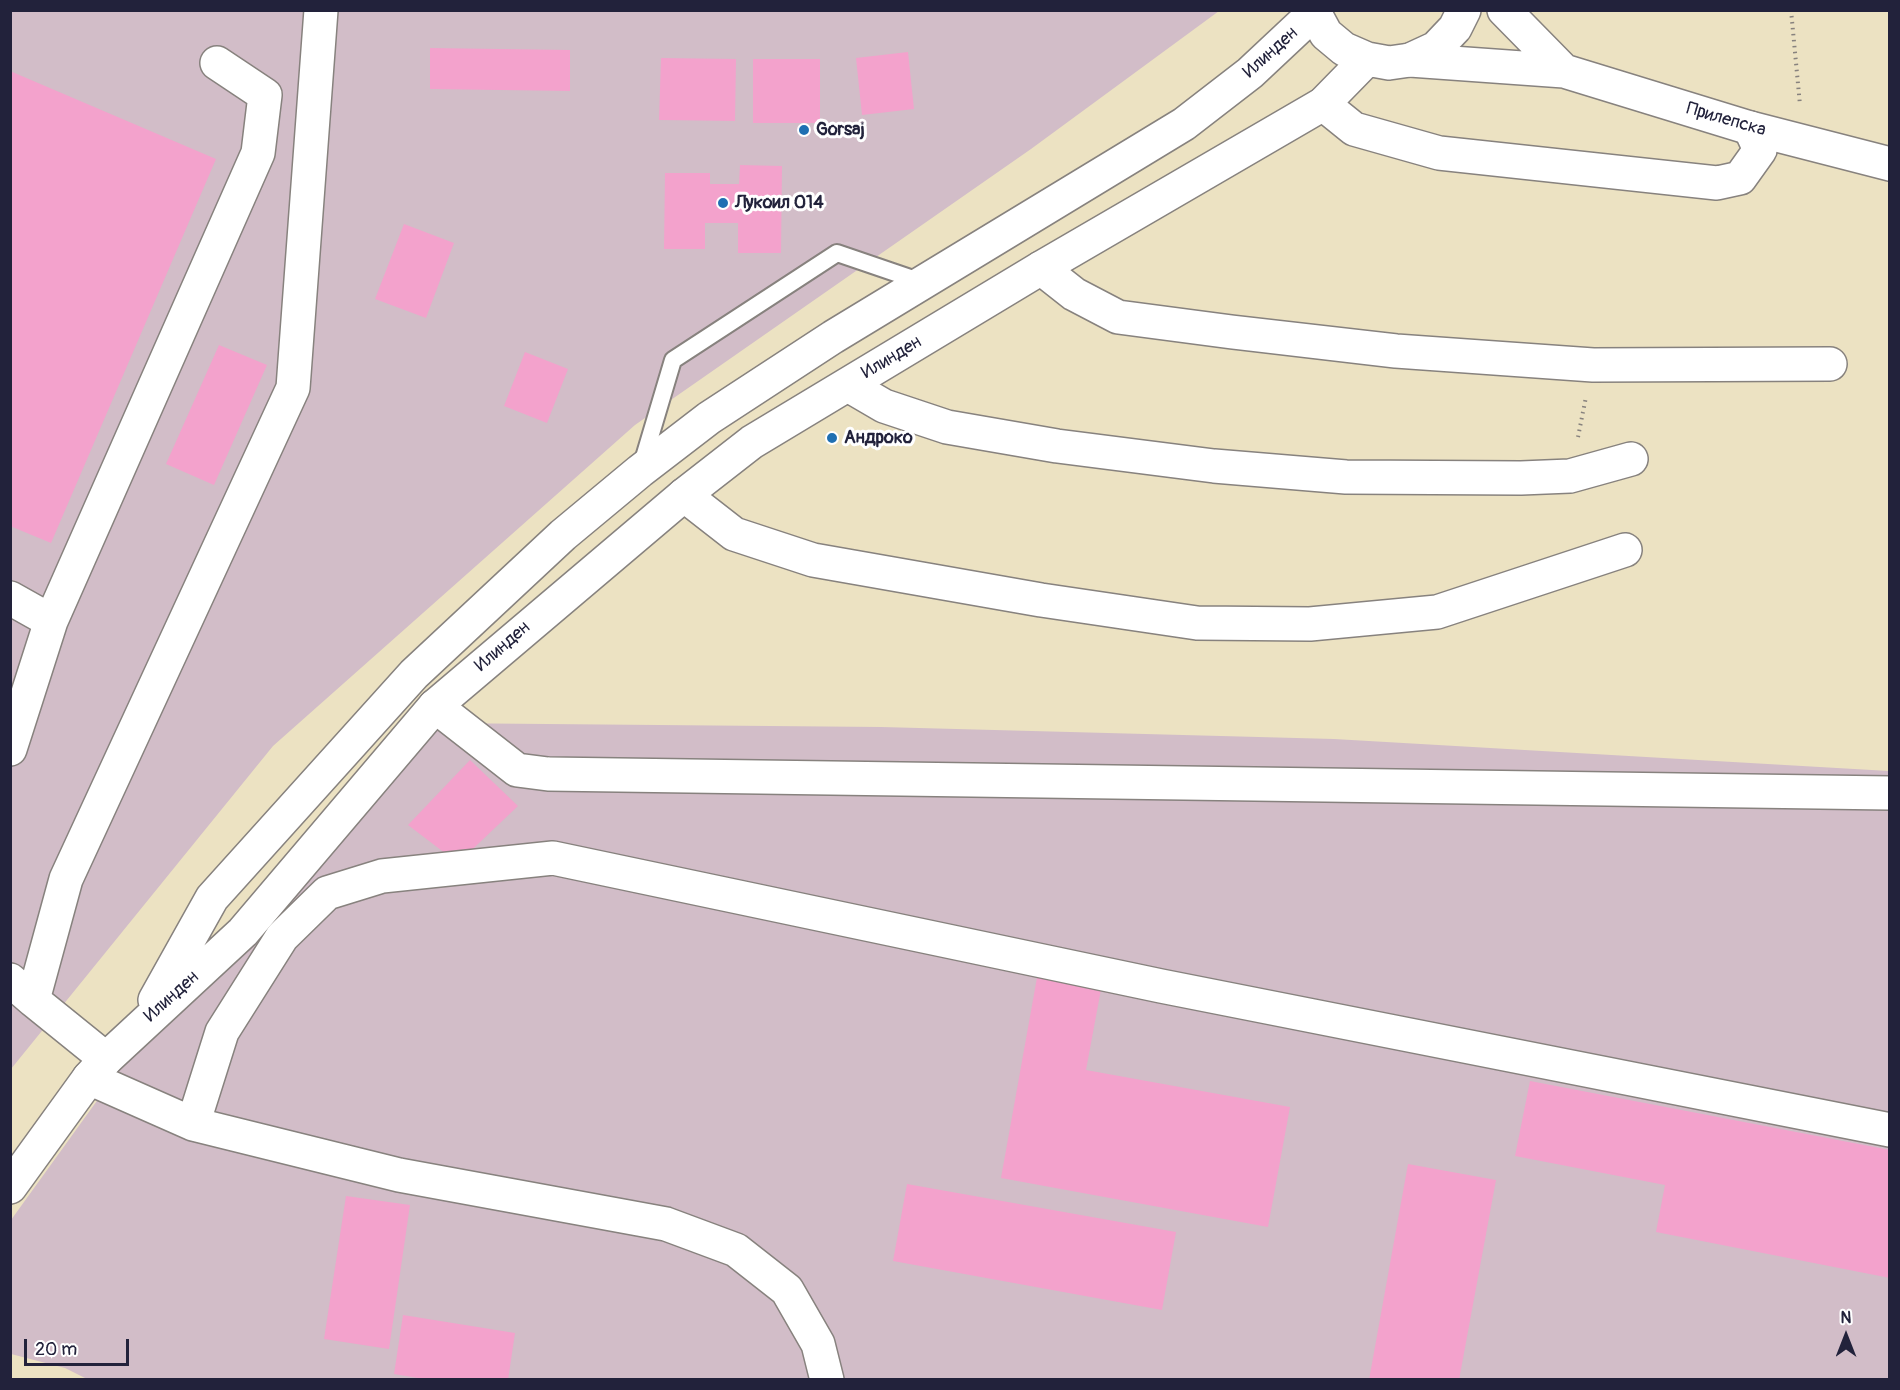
<!DOCTYPE html>
<meta charset="utf-8">
<style>
body{margin:0}
#map{position:relative;width:1900px;height:1390px;overflow:hidden;background:#ece2c2;font-family:Pangolin,sans-serif}
canvas{display:block}
.frame{position:absolute;inset:0;border:12px solid #22223b;pointer-events:none}
.north{position:absolute;left:1816px;top:1306px;width:60px;height:60px;-webkit-text-stroke:4px #fff;paint-order:stroke;rotate:0deg;font-size:16px;font-weight:700;line-height:24px;text-align:center;color:#22223b}
.north::after{content:'';display:block;margin:auto;width:21px;height:27px;background:#22223b;clip-path:polygon(50% 0,100% 100%,50% 72%,0 100%)}
.scale{position:absolute;left:24px;top:1339px;width:105px;height:27px;box-sizing:border-box;border:3px solid #22223b;border-top:0;padding-left:8px;font-size:18px;line-height:21px;white-space:nowrap;color:#22223b;-webkit-text-stroke:4px #fff;paint-order:stroke}
</style>
<div id="map">
<canvas width="1900" height="1390"></canvas>
<div class="frame"></div>
<div class="north">N</div>
<div class="scale">20 m</div>
</div>
<script>
const ctx = document.querySelector('canvas').getContext('2d');
ctx.lineJoin = 'round';
function fillPath(path, color) { ctx.fillStyle = color; ctx.fill(path, 'evenodd'); }
const poly = rows => new Path2D(rows.map(r => 'M' + r).join(''));
function strokePath(path, color, width, dash) { ctx.strokeStyle = color; ctx.lineWidth = width; ctx.lineCap = dash ? 'butt' : 'round'; ctx.setLineDash(dash || []); ctx.stroke(path); }
function write(font, color, halo, rows, align = 'center') {
  ctx.font = font + ' Pangolin,sans-serif'; ctx.lineWidth = 6; ctx.setLineDash([]); ctx.textBaseline = 'middle'; ctx.strokeStyle = halo; ctx.fillStyle = color; for (const [text, x, y, turn = 0] of rows) {
    ctx.save(); ctx.translate(x, y); ctx.rotate((+turn || 0) * Math.PI / 180); ctx.textAlign = isNaN(turn) ? turn : align; if (halo) ctx.strokeText(text, 0, 0); ctx.fillText(text, 0, 0); ctx.restore();
  }
}
const industrial = poly([
 [11,11,1219,11,1031,149,635,425,273,746,11,1069],
 [435,723,881,727,1334,739,1889,771,1889,1379,89,1380,65,1368,11,1354,11,1220,117,1073,256,908]
]);
const building = poly([
 [430,48,570,50,570,91,430,89],
 [908,52,914,109,862,115,856,58],
 [661,58,736,59,735,121,659,120],
 [753,59,820,59,820,123,753,123],
 [10,71,216,159,51,543,10,526],
 [740,165,782,166,781,253,738,253,738,223,705,223,705,249,664,249,665,173,710,173,710,184,739,184],
 [404,224,454,243,426,318,375,299],
 [219,345,267,365,214,485,166,464],
 [525,352,568,369,547,423,504,406],
 [470,760,518,806,458,863,408,825],
 [1038,972,1102,984,1086,1070,1290,1107,1268,1227,1001,1178],
 [1530,1081,1890,1150,1890,1278,1656,1232,1665,1185,1515,1156],
 [1408,1164,1496,1180,1459,1380,1369,1380],
 [907,1184,1176,1232,1162,1310,893,1261],
 [346,1196,410,1205,389,1349,324,1339],
 [403,1315,515,1333,508,1380,430,1380,394,1374]
]);
const path = poly([
 [1791,10,1800,105],
 [1578,437,1586,397]
]);
const lane = poly([
 [642,464,673,360,837,253,922,282]
]);
const street = poly([
 [1323,104,1354,129,1439,153,1717,183,1740,178,1760,150,1750,128],
 [1041,268,1074,294,1118,317,1232,332,1396,351,1593,365,1830,364],
 [848,385,884,406,947,427,1057,446,1214,466,1346,477,1521,478,1570,476,1631,459],
 [684,495,734,534,813,560,1041,600,1197,623,1310,624,1437,612,1625,550],
 [10,598,51,621,10,749],
 [51,621,258,153,265,95,217,63],
 [435,706,517,770,548,774,1890,793],
 [10,980,33,1000],
 [106,1059,33,1000,66,879,293,388,321,10],
 [89,1078,193,1124,399,1175,666,1224,736,1250,787,1290,818,1344,827,1380],
 [193,1124,222,1032,282,937,327,893,382,876,553,858,1161,986,1890,1130]
]);
const secondary = poly([
 [1504,10,1564,71],
 [1410,60,1564,71,1750,128,1890,164]
]);
const primary = poly([
 [1313,10,1326,34,1344,49,1367,59,1389,63,1410,60,1436,48,1455,28,1464,10],
 [155,1000,212,898,414,674,563,535,640,471,709,418,833,337,1184,124,1250,73,1314,13],
 [10,1187,89,1078,106,1059,243,932,435,706,684,495,752,442,1041,268,1323,104,1367,59]
]);
const markers = [
 [804,130,6,"#1f6fb2"],
 [723,203,6,"#1f6fb2"],
 [832,438,6,"#1f6fb2"]
];
const streetNames = [
 ["Илинден",1271,53,-42],
 ["Прилепска",1726,120,16],
 ["Илинден",892,358,-31],
 ["Илинден",503,647,-41],
 ["Илинден",172,997,-42]
];
const poiNames = [
 ["Gorsaj",816,130],
 ["Лукоил 014",735,203],
 ["Андроко",844,438]
];
fillPath(industrial, '#d2bdc8');
fillPath(building, '#f3a2cc');
strokePath(lane, '#87827e', 20);
strokePath(street, '#87827e', 36);
strokePath(secondary, '#87827e', 36);
strokePath(primary, '#87827e', 36);
strokePath(path, '#87827e', 4, [1.5, 4.5]);
strokePath(lane, '#fff', 16);
strokePath(street, '#fff', 33);
strokePath(secondary, '#fff', 33);
strokePath(primary, '#fff', 33);
for (const [x, y, r, color] of markers) { const dot = new Path2D(); dot.arc(x, y, r, 0, 2 * Math.PI); ctx.fillStyle = color; ctx.fill(dot); strokePath(dot, '#fff', 2); }
write('18px', '#22223b', '#fff', streetNames);
write('bold 18px', '#22223b', '#fff', poiNames, 'left');
</script>
